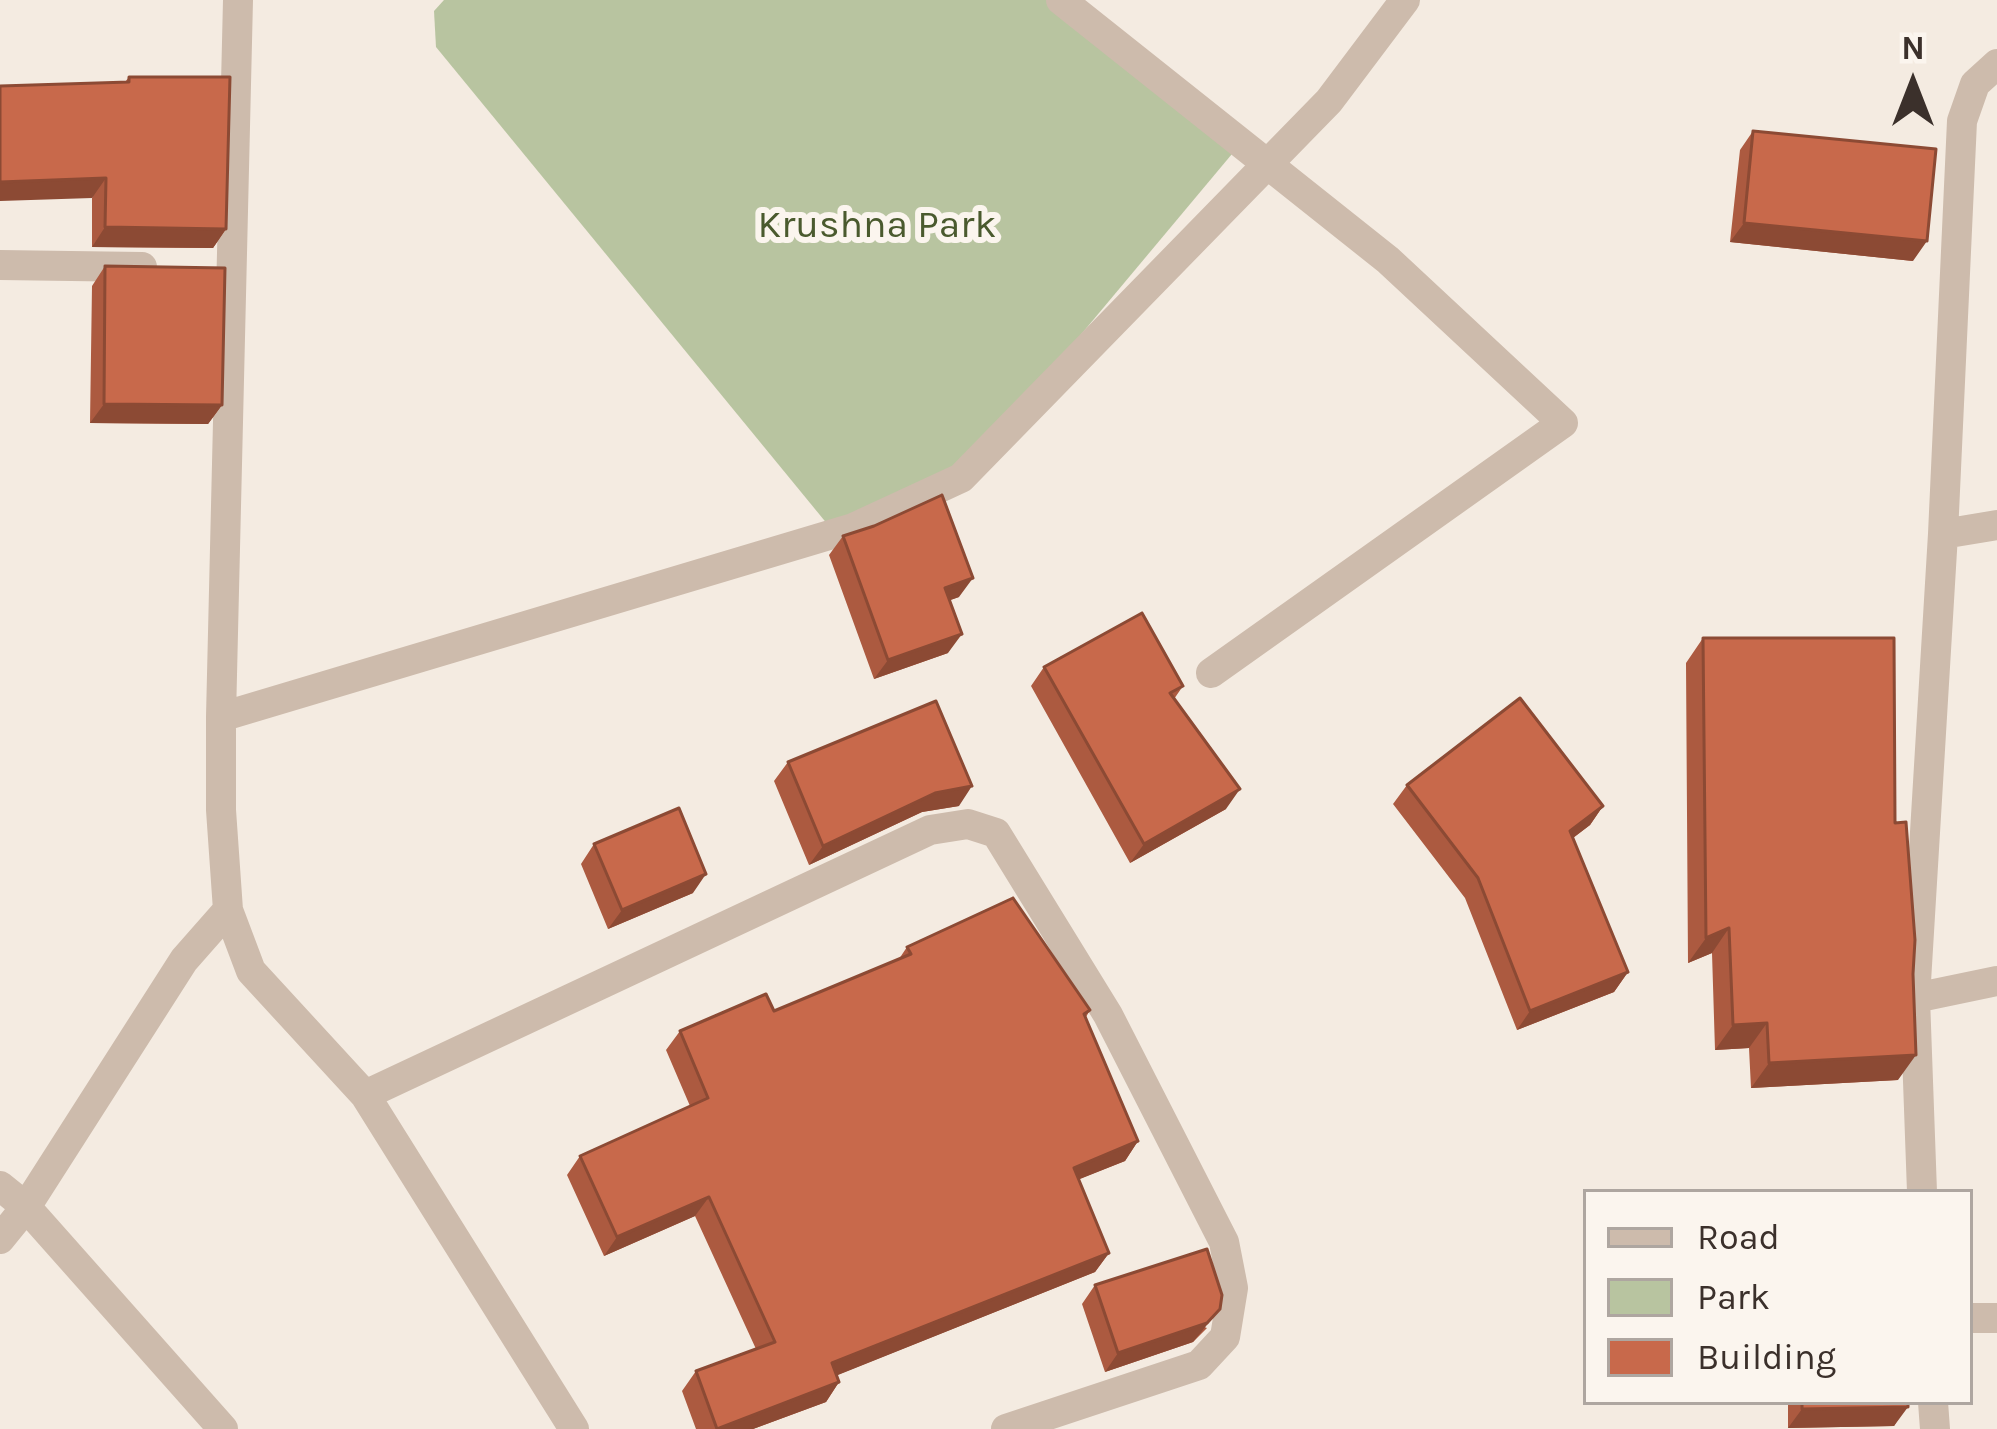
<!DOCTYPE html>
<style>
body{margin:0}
#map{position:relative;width:1997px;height:1429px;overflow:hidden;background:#f4ebe1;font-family:Karla,sans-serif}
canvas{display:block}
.legend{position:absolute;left:1583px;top:1189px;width:390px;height:216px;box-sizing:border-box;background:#fbf5ee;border:3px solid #aea6a0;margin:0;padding:15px 21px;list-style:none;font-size:36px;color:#3b302b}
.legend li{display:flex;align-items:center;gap:24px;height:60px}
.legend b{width:60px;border:3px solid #aea6a0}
.north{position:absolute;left:1853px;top:24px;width:120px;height:120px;-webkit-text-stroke:9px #fbf5ee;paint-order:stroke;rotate:0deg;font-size:33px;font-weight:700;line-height:48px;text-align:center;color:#3b302b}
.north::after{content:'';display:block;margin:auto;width:42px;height:54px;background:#3b302b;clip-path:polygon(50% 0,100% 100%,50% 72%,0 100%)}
</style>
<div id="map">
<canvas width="1997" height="1429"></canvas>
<ul class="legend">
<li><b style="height:15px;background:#cdbbac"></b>Road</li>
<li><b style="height:33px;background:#b8c4a0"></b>Park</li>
<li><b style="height:33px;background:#c8694b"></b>Building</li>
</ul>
<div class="north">N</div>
</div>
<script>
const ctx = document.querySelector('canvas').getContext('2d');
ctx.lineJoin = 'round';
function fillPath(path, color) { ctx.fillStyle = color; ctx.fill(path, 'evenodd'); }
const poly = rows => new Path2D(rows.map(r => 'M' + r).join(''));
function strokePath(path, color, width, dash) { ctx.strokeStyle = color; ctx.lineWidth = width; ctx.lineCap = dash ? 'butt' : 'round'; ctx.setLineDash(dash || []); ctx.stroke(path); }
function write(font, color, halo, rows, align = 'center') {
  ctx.font = font + ' Karla,sans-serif'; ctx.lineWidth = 12; ctx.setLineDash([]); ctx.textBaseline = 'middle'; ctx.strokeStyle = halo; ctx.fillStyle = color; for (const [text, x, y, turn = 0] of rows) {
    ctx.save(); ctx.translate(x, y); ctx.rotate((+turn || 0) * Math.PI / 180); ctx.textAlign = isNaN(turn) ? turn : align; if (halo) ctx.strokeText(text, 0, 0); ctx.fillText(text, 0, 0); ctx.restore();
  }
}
const green = poly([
 [444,0,1049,0,1242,142,961,478,833,531,436,47,434,11]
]);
const street = poly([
 [238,0,221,717,221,810,228,910,251,971,365,1095,574,1429],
 [1061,0,1388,260,1563,423,1211,673],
 [0,265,142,267],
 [1943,534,1997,525],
 [221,717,853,528,961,478,1329,101,1405,0],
 [1915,998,1997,981],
 [365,1095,930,830,968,824,996,833,1108,1015,1224,1242,1233,1288,1225,1337,1199,1365,1006,1429],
 [0,1186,26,1207,223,1429],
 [1922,1192,1915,998,1943,534,1962,121,1975,84,1997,64],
 [0,1239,26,1207,184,960,228,910],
 [1970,1318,1997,1318],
 [1933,1402,1935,1429]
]);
const wall = poly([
 [129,77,226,229,213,248,92,247,92,198,125,82],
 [1753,131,1913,261,1730,242,1740,150],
 [105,266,222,405,208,424,90,423,92,286],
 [843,536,959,597,950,600,948,653,874,679,829,555],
 [1703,638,1898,1080,1751,1088,1749,1048,1715,1050,1712,953,1688,963,1686,663],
 [1044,667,1183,686,1174,699,1226,809,1130,863,1031,686],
 [788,762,959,806,922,812,809,865,774,781],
 [1407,785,1603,806,1590,825,1573,838,1628,972,1614,992,1517,1030,1465,898,1393,804],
 [594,844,693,893,608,929,581,864],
 [907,947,1090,1010,1086,1017,1138,1141,1125,1161,1079,1179,1109,1253,1095,1272,837,1375,839,1382,826,1402,753,1429,696,1429,682,1391,696,1371,756,1349,695,1216,604,1256,567,1175,580,1156,690,1106,666,1050,680,1031,774,1011,899,959],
 [1095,1285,1207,1328,1193,1342,1105,1372,1082,1304],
 [1788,1402,1908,1402,1894,1426,1788,1428]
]);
const shadedWall = poly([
 [106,178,92,198,0,201,0,182],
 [1744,223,1927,241,1913,261,1730,242],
 [105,227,226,229,213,248,92,247],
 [104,404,222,405,208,424,90,423],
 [973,578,959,597,931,607,945,588],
 [962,634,948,653,874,679,888,660],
 [972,786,959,806,922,812,809,865,823,846,935,793],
 [1240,789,1226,809,1130,863,1144,844],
 [1603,806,1590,825,1557,850,1570,831],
 [706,874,693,893,608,929,622,910],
 [1729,928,1712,953,1688,963,1706,938],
 [1628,972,1614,992,1517,1030,1530,1011],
 [1767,1023,1749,1048,1715,1050,1733,1025],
 [1916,1055,1898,1080,1751,1088,1769,1063],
 [1138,1141,1125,1161,1060,1187,1074,1168],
 [709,1197,695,1216,604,1256,617,1237],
 [1109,1253,1095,1272,818,1383,832,1363],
 [1220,1309,1193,1342,1105,1372,1118,1353],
 [839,1382,826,1402,753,1429,716,1429],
 [1908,1407,1894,1426,1788,1428,1802,1409]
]);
const building = poly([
 [129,77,230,77,226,229,105,227,106,178,0,182,0,86,129,82,129,77],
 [1753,131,1936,149,1927,241,1744,223,1753,131],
 [105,266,225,268,222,405,104,404,105,266],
 [942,495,973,578,945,588,962,634,888,660,843,536,874,526,942,495],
 [1142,613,1183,686,1170,693,1240,789,1144,844,1044,667,1142,613],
 [1703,638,1894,638,1895,823,1906,822,1915,940,1913,974,1916,1055,1769,1063,1767,1023,1733,1025,1729,928,1706,938,1703,638],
 [1520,698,1603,806,1570,831,1628,972,1530,1011,1478,878,1407,785,1520,698],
 [936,701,972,786,935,793,823,846,788,762,936,701],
 [679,808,706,874,622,910,594,844,679,808],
 [1013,898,1090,1010,1084,1014,1138,1141,1074,1168,1109,1253,832,1363,839,1382,717,1429,696,1371,775,1342,709,1197,617,1237,580,1156,708,1098,680,1031,766,994,774,1011,911,954,907,947,1013,898],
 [1207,1249,1222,1295,1220,1309,1207,1323,1118,1353,1095,1285,1207,1249],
 [1802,1402,1908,1402,1908,1407,1802,1409,1802,1402]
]);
const parkNames = [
 ["Krushna Park",877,226]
];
fillPath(green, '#b8c4a0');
strokePath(street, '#cdbbac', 30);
fillPath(wall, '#ac5a40');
fillPath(shadedWall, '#8c4a34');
fillPath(building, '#c8694b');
strokePath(building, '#8c4a34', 3);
write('39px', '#4a5a2e', '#fbf5ee', parkNames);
</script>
